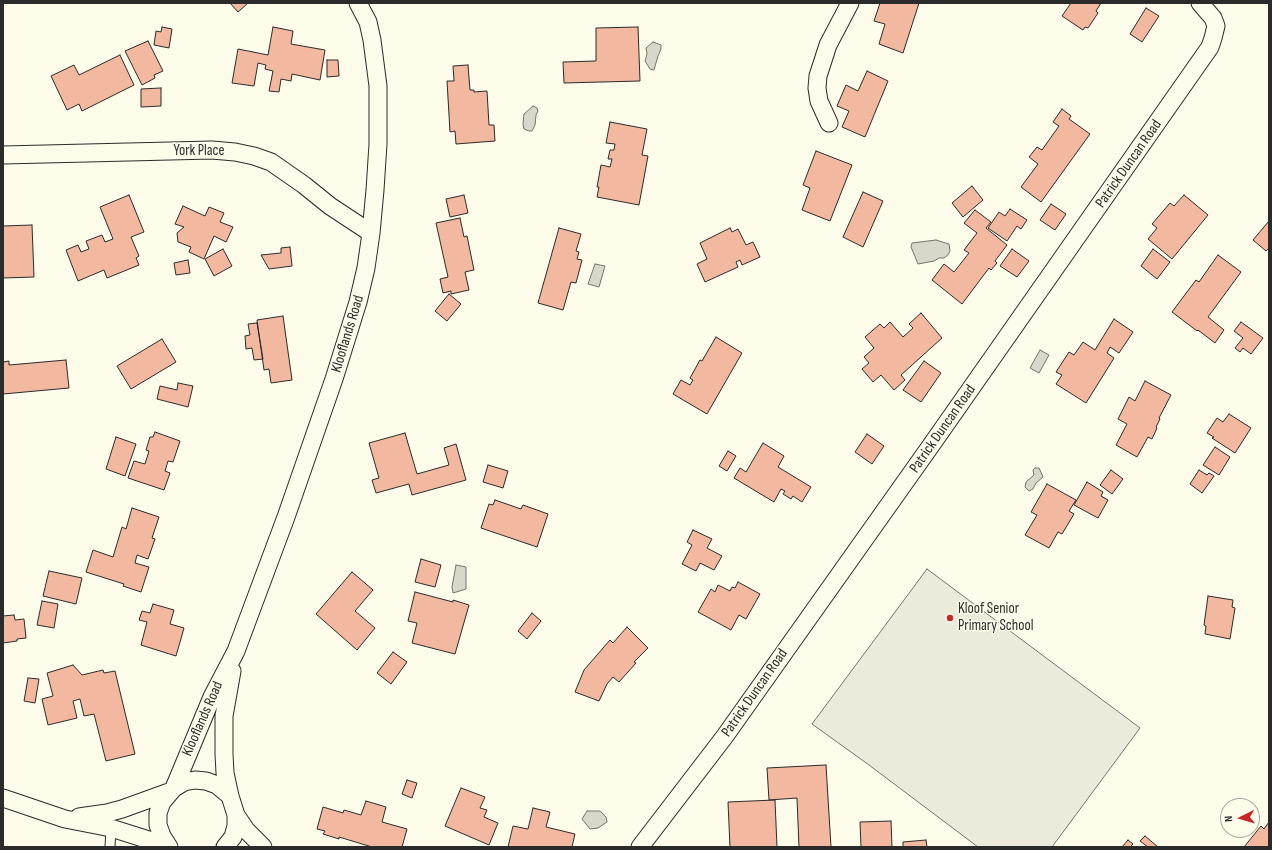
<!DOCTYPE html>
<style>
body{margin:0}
#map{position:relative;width:1272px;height:850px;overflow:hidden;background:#fdfbea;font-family:"Sofia Sans Condensed",sans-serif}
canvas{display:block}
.frame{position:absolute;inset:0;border:4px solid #2b2b2b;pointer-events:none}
.north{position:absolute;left:1220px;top:798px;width:40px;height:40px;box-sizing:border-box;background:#fdfbea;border:1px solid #a9a89e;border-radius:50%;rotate:265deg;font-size:11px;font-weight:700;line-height:16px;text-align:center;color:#2b2b2b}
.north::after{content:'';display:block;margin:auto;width:14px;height:18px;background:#c62828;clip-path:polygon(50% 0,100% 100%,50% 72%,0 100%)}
</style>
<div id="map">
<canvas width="1272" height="850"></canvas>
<div class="frame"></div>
<div class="north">N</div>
</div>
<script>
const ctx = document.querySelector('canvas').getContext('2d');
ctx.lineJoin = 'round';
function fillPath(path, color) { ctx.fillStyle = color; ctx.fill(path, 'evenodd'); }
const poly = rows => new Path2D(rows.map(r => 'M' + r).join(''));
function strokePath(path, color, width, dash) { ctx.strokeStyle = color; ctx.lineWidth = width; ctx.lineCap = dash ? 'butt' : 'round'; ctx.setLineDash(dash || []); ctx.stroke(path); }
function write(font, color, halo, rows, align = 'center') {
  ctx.font = font + ' "Sofia Sans Condensed",sans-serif'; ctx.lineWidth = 3; ctx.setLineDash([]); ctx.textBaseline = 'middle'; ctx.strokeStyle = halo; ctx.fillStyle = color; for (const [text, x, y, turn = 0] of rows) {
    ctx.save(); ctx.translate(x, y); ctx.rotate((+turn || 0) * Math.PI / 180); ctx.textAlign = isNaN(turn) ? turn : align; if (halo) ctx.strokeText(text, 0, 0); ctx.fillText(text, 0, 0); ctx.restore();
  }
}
const green = poly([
 [927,569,1140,728,1052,847,978,847,869,765,812,724,927,569]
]);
const water = poly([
 [653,42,661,45,661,49,658,56,654,70,650,69,645,61,647,54,646,48,653,42],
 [533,106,537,108,538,111,536,115,535,125,532,131,529,131,524,129,523,124,524,114,533,106],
 [936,240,949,244,950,251,948,255,944,258,939,258,934,261,918,264,911,247,912,243,936,240],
 [595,264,605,266,599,287,588,284,595,264],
 [1040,350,1049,355,1039,373,1030,368,1040,350],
 [1035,468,1039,468,1043,477,1036,483,1033,489,1029,491,1025,487,1026,482,1034,475,1033,470,1035,468],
 [456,565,466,567,466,589,453,593,452,587,456,565],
 [587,811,600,811,606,817,607,822,598,828,590,829,582,819,587,811]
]);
const building = poly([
 [230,3,248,3,238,12,230,3],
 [880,3,919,3,903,53,879,44,885,24,874,21,880,3],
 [1071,3,1101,3,1096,11,1098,13,1088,28,1085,27,1083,30,1062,16,1071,3],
 [1146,8,1159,16,1142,42,1130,34,1146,8],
 [162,27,172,29,169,48,154,45,156,31,161,32,162,27],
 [273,27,293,31,291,44,325,50,320,80,292,74,291,81,281,79,279,92,269,91,273,71,265,69,266,65,258,63,254,86,232,83,238,49,268,55,273,27],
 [638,27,640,81,564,83,563,62,596,61,596,28,638,27],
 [148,41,163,71,154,75,155,78,142,85,125,51,148,41],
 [120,55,134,85,82,111,79,104,67,110,51,76,74,65,79,75,120,55],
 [327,60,338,60,339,76,327,77,327,60],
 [468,65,470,90,474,90,474,92,487,91,489,125,494,125,495,141,456,144,455,131,450,132,447,81,454,81,453,66,468,65],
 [867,71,888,81,865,137,842,127,849,111,837,106,846,85,858,91,867,71],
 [161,88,161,106,141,107,141,89,161,88],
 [1062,109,1071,116,1069,119,1090,134,1041,202,1021,187,1038,164,1029,157,1037,147,1042,150,1059,126,1053,122,1062,109],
 [610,122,647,129,642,155,648,156,639,205,597,197,599,187,597,187,601,165,610,167,612,159,608,159,610,150,614,150,615,144,606,143,610,122],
 [816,151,852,165,830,221,802,210,810,188,803,185,816,151],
 [972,186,983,200,963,217,952,203,972,186],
 [863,192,883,201,863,247,843,237,863,192],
 [129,195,144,232,131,237,139,256,136,258,139,265,107,278,104,270,78,281,66,250,78,245,81,252,89,249,86,241,102,235,105,242,113,239,100,207,129,195],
 [464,195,468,213,450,217,446,199,464,195],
 [1184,195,1208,215,1172,259,1148,239,1157,228,1152,224,1170,203,1174,206,1184,195],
 [1051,204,1066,214,1055,230,1040,220,1051,204],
 [183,206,205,216,209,207,224,213,220,222,233,227,226,242,214,236,204,259,189,252,191,247,178,242,177,233,184,227,175,224,183,206],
 [1010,209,1027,220,1021,229,1017,226,1007,241,988,228,999,212,1005,216,1010,209],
 [975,210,991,222,986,228,1007,245,995,261,997,263,991,270,989,268,962,304,932,280,944,264,954,272,969,253,964,250,977,233,964,223,975,210],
 [460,218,464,237,467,236,474,270,465,272,469,290,451,294,451,291,443,293,440,279,448,277,436,223,460,218],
 [1269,221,1269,248,1266,251,1253,240,1269,221],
 [32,225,34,277,3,278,3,226,32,225],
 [559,228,581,234,576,251,579,252,577,259,582,260,576,283,571,282,563,310,538,303,559,228],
 [730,228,732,232,738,229,746,245,753,242,760,257,742,265,740,260,736,262,738,267,705,282,697,264,707,259,700,243,730,228],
 [290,247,292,266,269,269,261,255,281,253,281,248,290,247],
 [223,249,232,266,214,276,205,259,223,249],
 [1012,249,1029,261,1017,277,1000,266,1012,249],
 [1153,249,1170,262,1157,279,1141,266,1153,249],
 [1218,255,1241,272,1208,317,1224,330,1215,343,1198,330,1197,331,1172,312,1196,280,1199,282,1218,255],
 [188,260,190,273,176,275,174,263,188,260],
 [449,294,461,304,447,321,435,311,449,294],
 [921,313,942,338,901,375,905,380,894,390,881,375,873,382,862,369,869,363,864,357,874,348,865,337,880,324,884,328,890,322,903,337,913,328,909,324,921,313],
 [283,316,292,380,271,383,269,369,264,370,257,320,283,316],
 [1114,319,1133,332,1119,353,1110,347,1107,353,1114,358,1086,403,1056,384,1062,375,1056,372,1069,352,1074,355,1083,342,1095,350,1114,319],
 [1241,322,1263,338,1251,354,1243,348,1240,352,1235,348,1243,338,1234,331,1241,322],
 [257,323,263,359,254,360,252,348,246,349,245,336,250,335,248,324,257,323],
 [716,337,742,353,707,414,673,394,681,380,690,385,693,380,690,378,700,360,702,361,716,337],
 [162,339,176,362,131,389,117,366,162,339],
 [66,360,69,388,3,394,3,362,9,361,9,365,66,360],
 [924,361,941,373,921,402,903,390,924,361],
 [1145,381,1171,395,1159,418,1160,419,1156,427,1157,428,1152,439,1148,437,1137,457,1116,445,1127,424,1118,419,1129,397,1135,401,1145,381],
 [178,383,193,386,188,407,157,399,160,386,177,390,178,383],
 [1229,414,1251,428,1235,453,1212,438,1214,437,1207,433,1217,418,1223,422,1229,414],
 [155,432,180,441,173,462,168,461,165,471,170,473,164,490,128,478,134,461,145,464,149,451,146,450,150,437,153,437,155,432],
 [405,433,417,474,449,465,444,448,456,444,466,480,412,495,409,484,376,493,372,480,379,478,369,443,405,433],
 [867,434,884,446,872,464,855,452,867,434],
 [116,437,136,444,125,476,106,469,116,437],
 [763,443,784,456,778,467,811,487,802,502,793,496,791,499,783,494,785,491,781,489,774,502,734,478,740,468,746,472,763,443],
 [1215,447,1230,457,1219,475,1203,465,1215,447],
 [728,451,736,456,727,471,719,466,728,451],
 [488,465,508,471,503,488,483,482,488,465],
 [1111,470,1123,479,1112,494,1100,485,1111,470],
 [1199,470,1207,475,1209,473,1214,476,1202,493,1190,484,1199,470],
 [1087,482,1103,492,1101,496,1108,500,1098,518,1074,505,1087,482],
 [1047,484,1076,500,1069,511,1074,514,1062,534,1058,532,1049,548,1025,535,1037,515,1031,512,1047,484],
 [495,500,521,509,523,505,548,514,537,547,481,528,489,504,493,505,495,500],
 [132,508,159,517,152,538,155,539,148,559,137,555,135,563,149,567,141,592,123,586,124,584,86,572,93,550,113,557,122,527,126,529,132,508],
 [693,530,712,539,707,548,722,556,714,570,700,563,696,571,682,564,692,545,687,542,693,530],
 [421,559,441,565,435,587,415,582,421,559],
 [49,571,82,578,76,604,43,596,49,571],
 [352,572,373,590,355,611,375,628,357,650,316,614,352,572],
 [738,582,760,594,746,619,739,615,731,630,698,612,711,589,715,592,718,585,730,591,732,587,735,588,738,582],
 [415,592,453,602,453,600,469,605,455,654,412,643,417,623,408,621,415,592],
 [1208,596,1233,600,1232,607,1235,608,1230,639,1205,634,1206,626,1204,625,1208,596],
 [42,601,58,604,54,628,37,625,42,601],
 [153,604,174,610,170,624,184,628,176,656,141,645,147,622,139,620,142,611,150,613,153,604],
 [532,613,541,621,527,639,518,631,532,613],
 [14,615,15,620,24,619,26,638,17,639,17,641,3,643,3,616,14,615],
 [627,627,648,648,634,662,636,663,619,682,613,677,607,684,599,701,575,692,584,670,610,640,613,643,627,627],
 [393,652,407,662,391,684,377,673,393,652],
 [73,665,82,675,103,670,104,673,115,671,135,754,106,761,94,714,84,716,80,699,73,701,77,718,48,725,42,699,53,696,47,673,73,665],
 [28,678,39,679,35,703,24,701,28,678],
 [826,765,831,847,799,847,797,798,769,800,767,768,826,765],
 [407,780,417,783,412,798,402,794,407,780],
 [461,788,485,797,480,808,487,810,484,817,498,823,489,845,445,826,461,788],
 [775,800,777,847,730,847,728,802,775,800],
 [366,801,386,807,382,822,407,829,402,847,372,847,339,837,339,839,323,834,325,831,317,829,323,807,343,813,344,810,361,815,366,801],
 [533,808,550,812,546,827,575,834,572,847,508,847,513,826,528,829,533,808],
 [891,821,892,847,861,847,860,822,891,821],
 [1269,822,1269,847,1244,847,1261,826,1264,829,1269,822],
 [1145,836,1158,847,1148,847,1140,841,1145,836],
 [926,840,927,847,903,847,903,842,926,840],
 [1128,840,1133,844,1130,847,1122,847,1128,840]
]);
const lane = poly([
 [110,847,111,828]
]);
const street = poly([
 [829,123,819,101,817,88,818,76,828,45,850,3],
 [3,155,212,150,235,152,254,156,271,162,304,185,330,206,371,233],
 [174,788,212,697,236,651,286,517,334,379,358,302,366,268,371,233,375,190,378,144,378,86,372,40,368,22,358,3],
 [230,796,225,773,224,754,224,716,232,671],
 [3,798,65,819,111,828,168,846],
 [236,815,246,830,263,847],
 [79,817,107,813,122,809,169,792],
 [169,847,162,836,158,825,158,813,162,802,174,788,184,782,195,780,206,781,217,785,230,796,236,815,236,826,233,837,225,847],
 [640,847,725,736,932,444,1210,47,1213,38,1216,26,1213,18,1200,3]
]);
const markers = [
 [950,618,4,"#c62828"]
];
const streetNames = [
 ["York Place",199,151],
 ["Patrick Duncan Road",1129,164,-55],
 ["Klooflands Road",348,334,-73],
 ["Patrick Duncan Road",943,429,-55],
 ["Patrick Duncan Road",755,693,-55],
 ["Klooflands Road",203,719,-66]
];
const poiNames = [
 ["Kloof Senior",958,609],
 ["Primary School",958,626]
];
fillPath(green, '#ecebdb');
strokePath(green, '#74746e', 1);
fillPath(water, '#d8d7c9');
strokePath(water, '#74746e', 1);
fillPath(building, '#f2b8a0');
strokePath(building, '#2b2b2b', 1);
strokePath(lane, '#2b2b2b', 11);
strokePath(street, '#2b2b2b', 19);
strokePath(lane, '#fdfbea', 9);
strokePath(street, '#fdfbea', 17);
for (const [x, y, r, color] of markers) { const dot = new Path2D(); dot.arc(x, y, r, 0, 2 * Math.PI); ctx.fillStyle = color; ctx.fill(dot); strokePath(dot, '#fdfbea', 1.5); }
write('15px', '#2b2b2b', '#fdfbea', streetNames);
write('15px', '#2b2b2b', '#fdfbea', poiNames, 'left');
</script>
